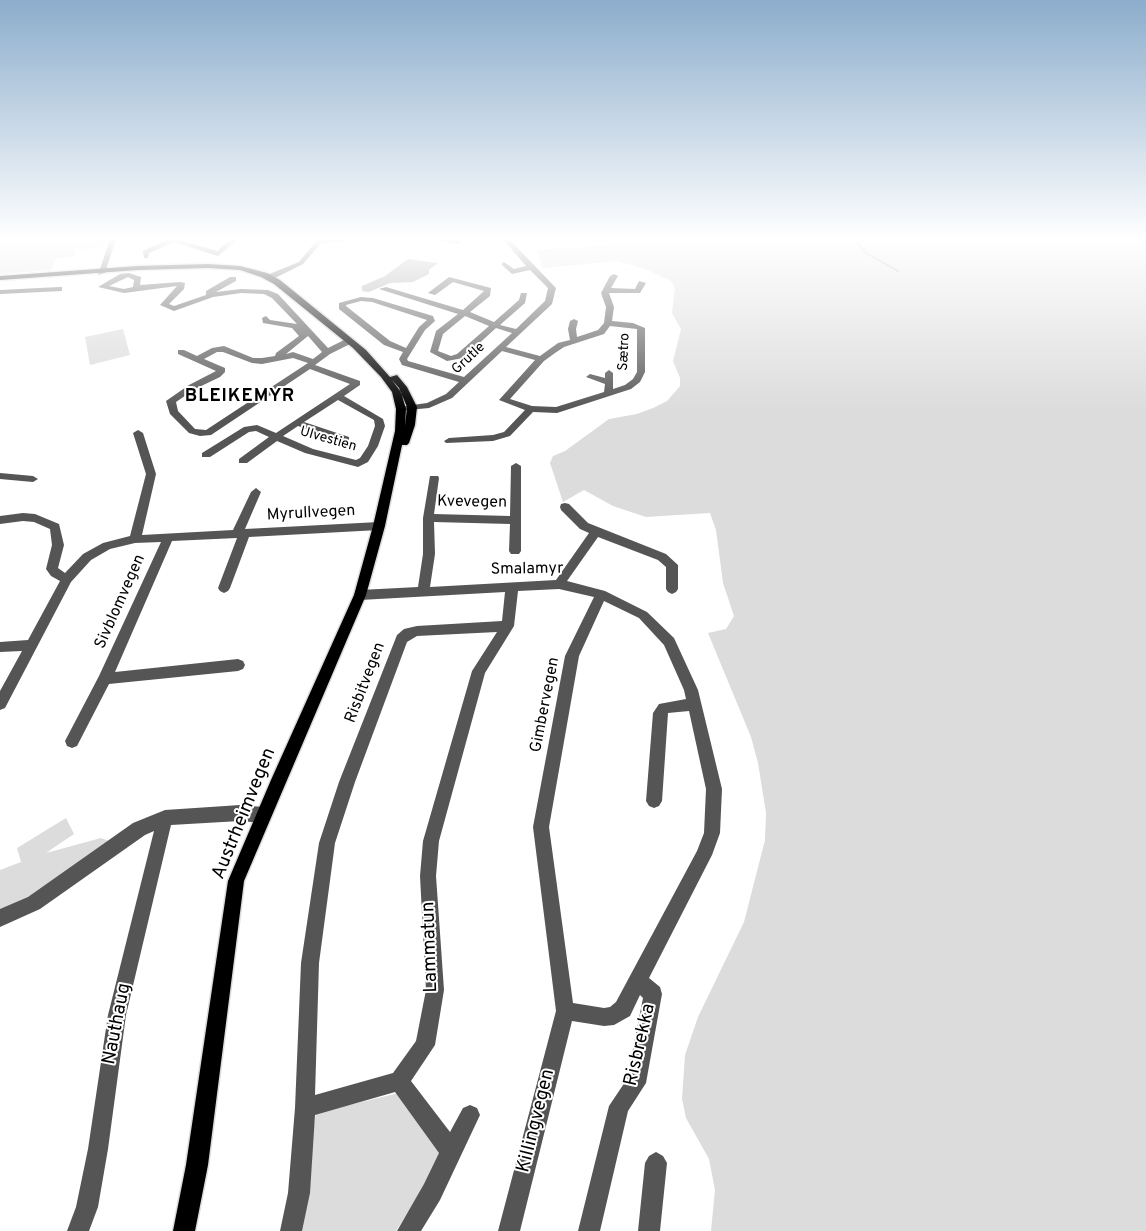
<!DOCTYPE html>
<meta charset="utf-8">
<style>
body{margin:0}
canvas{display:block;background:#fff}
</style>
<canvas width="1146" height="1231"></canvas>
<script>
const ctx = document.querySelector('canvas').getContext('2d');
ctx.lineJoin = 'round';
function fillPath(path, color) { ctx.fillStyle = color; ctx.fill(path, 'evenodd'); }
const poly = rows => new Path2D(rows.map(r => 'M' + r).join(''));
function strokePath(path, color, width, dash) { ctx.strokeStyle = color; ctx.lineWidth = width; ctx.lineCap = dash ? 'butt' : 'round'; ctx.setLineDash(dash || []); ctx.stroke(path); }
function write(font, color, halo, rows, align = 'center') {
  ctx.font = font + ' Overpass,sans-serif'; ctx.lineWidth = 4; ctx.setLineDash([]); ctx.textBaseline = 'middle'; ctx.strokeStyle = halo; ctx.fillStyle = color; for (const [text, x, y, turn = 0] of rows) {
    ctx.save(); ctx.translate(x, y); ctx.rotate((+turn || 0) * Math.PI / 180); ctx.textAlign = isNaN(turn) ? turn : align; if (halo) ctx.strokeText(text, 0, 0); ctx.fillText(text, 0, 0); ctx.restore();
  }
}
const green = poly([
 [0,239,104,239,102,247,76,250,74,256,56,258,51,270,0,274],
 [617,239,1146,239,1146,1231,711,1231,715,1190,709,1159,686,1118,682,1099,685,1055,698,1017,744,922,765,840,766,813,758,763,751,737,708,633,726,629,734,616,723,583,716,530,710,513,646,517,613,506,584,490,563,502,550,463,553,456,565,451,609,419,637,414,653,408,667,401,680,386,680,378,673,361,681,329,672,313,675,288,671,281,648,270,617,261,543,268,536,250,609,245],
 [123,329,130,355,90,365,85,337],
 [66,818,74,834,46,853,101,838,120,845,66,880,0,910,0,870,21,862,17,848],
 [399,1093,445,1154,396,1231,297,1231,316,1113]
]);
const water = poly([
 [408,259,438,263,429,270,429,274,413,282,390,283,369,292,362,291,362,286,385,276]
]);
const stream = poly([
 [854,239,866,253,898,271]
]);
const minor = poly([
 [110,239,116,239,105,273,98,275,110,239],
 [168,239,177,239,217,251,231,239,238,239,218,256,174,242,149,253,148,258,144,258,143,251,168,239],
 [318,239,351,239,348,241,321,243,303,264,273,279,267,279,267,275,299,262,318,239],
 [433,239,449,239,461,242,458,244,433,239],
 [503,239,509,239,556,288,552,304,506,347,540,356,558,343,570,340,568,329,570,321,574,319,578,321,576,329,577,337,598,330,604,323,606,307,601,293,610,276,614,274,618,276,611,288,635,289,639,281,646,283,640,293,609,293,614,307,612,321,633,323,645,328,645,372,640,382,631,389,557,413,533,412,510,436,493,441,446,443,444,441,449,438,493,435,504,432,525,410,499,400,535,360,502,351,452,398,429,408,398,411,398,407,427,403,446,394,459,382,402,365,399,359,403,352,384,345,339,309,339,303,361,297,373,298,433,316,435,321,425,330,407,359,408,361,464,377,512,333,496,328,463,358,447,361,430,352,436,331,458,314,379,289,386,287,463,310,484,291,453,282,435,295,428,293,449,277,491,288,490,296,470,312,494,322,519,300,521,293,527,293,525,303,500,325,516,329,545,301,548,288,530,270,512,274,502,265,502,263,504,262,514,269,526,266,503,239],
 [361,301,372,302,427,320,419,327,406,348,390,341,346,306,346,305,361,301],
 [465,316,489,326,457,354,451,356,438,351,443,334,465,316],
 [610,326,637,329,637,372,633,379,625,385,613,389,613,373,609,370,605,373,605,378,590,374,586,377,605,384,604,392,556,407,532,406,510,399,544,361,555,353,564,347,604,334,610,326],
 [129,273,141,277,140,285,180,282,185,283,184,289,169,304,174,306,206,295,206,291,230,277,236,277,236,281,216,292,241,289,268,290,278,294,328,348,346,339,352,339,352,343,330,354,315,365,360,381,360,385,344,396,383,419,385,426,378,446,368,462,358,467,305,453,277,441,247,463,239,463,239,459,269,437,256,431,249,432,210,457,202,457,202,453,244,427,257,425,276,433,350,384,310,369,211,435,200,436,189,433,170,414,166,401,189,385,216,371,178,354,178,350,184,350,197,356,212,348,224,346,253,358,262,358,275,356,276,353,299,336,292,328,263,323,262,318,266,316,270,320,297,324,272,298,264,294,241,293,213,297,174,311,160,305,177,286,124,293,98,287,120,274,129,273],
 [128,277,134,280,133,287,124,289,109,286,128,277],
 [308,336,322,352,313,359,293,352,286,354,308,336],
 [217,352,223,352,252,363,262,364,293,358,308,363,206,430,195,429,178,411,176,402,195,389,220,377,225,372,225,368,204,359,217,352],
 [338,400,374,420,375,426,368,446,360,458,356,460,313,449,283,436,298,426,343,441,349,441,349,437,304,422,338,400],
 [59,287,62,287,62,291,0,294,0,290,59,287],
 [138,430,143,433,156,474,142,535,233,530,251,492,256,488,261,492,245,529,379,522,385,526,379,530,249,537,230,588,228,591,224,593,220,591,218,588,237,538,172,541,115,672,238,659,243,661,245,665,243,669,238,671,109,684,77,746,72,748,67,746,65,741,99,676,161,542,135,543,110,549,91,560,71,582,5,708,0,710,0,691,22,651,0,652,0,642,28,640,60,581,51,576,46,569,52,545,50,529,34,522,23,521,0,524,0,516,23,513,35,514,59,524,64,545,58,568,65,573,83,554,103,543,130,536,146,474,133,433,138,430],
 [516,463,521,466,521,551,519,554,511,554,509,551,510,524,434,522,435,554,430,587,556,580,589,533,580,529,561,510,560,507,561,504,565,503,569,504,588,523,666,554,678,565,678,589,676,592,672,594,668,592,666,589,666,567,658,560,598,537,567,581,605,591,647,612,674,638,698,690,722,789,720,833,712,855,649,978,660,987,662,994,646,1083,628,1111,600,1231,578,1231,609,1106,627,1079,643,998,640,995,630,1016,614,1025,604,1026,572,1021,520,1231,498,1231,556,1011,533,827,565,656,594,597,559,589,518,591,514,626,485,673,439,841,436,876,444,990,435,1045,411,1081,450,1132,463,1108,470,1105,477,1108,480,1115,440,1200,421,1231,397,1231,424,1184,439,1153,395,1092,315,1115,310,1193,302,1231,280,1231,288,1193,295,1108,301,963,319,843,339,782,397,635,404,629,417,626,502,621,505,592,360,600,356,598,354,595,356,592,360,590,418,587,423,554,423,518,430,476,438,476,439,478,434,514,510,516,511,466,516,463],
 [604,601,639,618,664,645,684,690,686,699,659,704,653,713,646,801,649,806,654,808,659,806,662,801,668,713,689,711,706,789,704,833,697,851,616,1002,610,1007,604,1008,573,1003,549,827,579,656,604,601],
 [497,632,472,671,423,841,420,876,426,990,416,1041,393,1073,315,1095,319,963,335,843,355,782,407,642,417,636,497,632],
 [0,473,33,476,38,479,33,482,0,479,0,473],
 [240,805,263,807,269,810,271,815,269,820,263,823,240,821,171,825,126,1015,108,1149,98,1207,89,1231,67,1231,76,1207,88,1149,108,1015,154,831,145,835,40,909,0,927,0,909,28,897,133,823,165,810,240,805],
 [656,1152,663,1156,667,1163,660,1231,638,1231,645,1163,649,1156,656,1152]
]);
const major = poly([
 [208,264,240,266,267,273,280,280,366,350,390,377,397,375,407,387,417,407,415,425,409,443,407,445,402,445,385,526,366,595,244,881,208,1165,195,1231,173,1231,186,1165,228,881,271,780,354,595,373,526,395,431,396,409,392,392,381,377,353,348,274,284,261,277,240,270,208,268,138,270,0,280,0,276,138,266,208,264],
 [392,380,399,388,407,407,405,426,406,409,401,392,392,380]
]);
const farStreetnames = [
 ["Sætro",625,352,-87],
 ["Grutle",469,359,-43],
 ["Ulvestien",328,440,16]
];
const streetNames = [
 ["Kvevegen",472,503,1],
 ["Myrullvegen",311,514,-3],
 ["Smalamyr",527,570,-1],
 ["Sivblomvegen",121,602,-66],
 ["Risbitvegen",366,683,-69],
 ["Gimbervegen",546,705,-79]
];
const farDistrictnames = [
 ["BLEIKEMYR",240,397]
];
const nearStreetnames = [
 ["Austrheimvegen",245,814,-68],
 ["Lammatun",431,947,-92],
 ["Nauthaug",118,1024,-79],
 ["Risbrekka",641,1045,-77],
 ["Killingvegen",537,1121,-76]
];
fillPath(green, '#dcdcdc');
fillPath(water, '#a3a3a3');
strokePath(stream, '#a3a3a3', 2);
strokePath(major, '#dbdbdb', 3);
fillPath(minor, '#555');
fillPath(major, '#000');
const sky = ctx.createLinearGradient(0, 0, 0, 411);
sky.addColorStop(0, '#8cadcc');
sky.addColorStop(0.58, '#fff');
sky.addColorStop(1, '#ffffff00');
ctx.fillStyle = sky;
ctx.fillRect(0, 0, 1146, 411);
write('14px', '#000', '#fff', farStreetnames);
write('16px', '#000', '#fff', streetNames);
ctx.letterSpacing = '1px';
write('bold 18px', '#000', '#fff', farDistrictnames);
ctx.letterSpacing = '0px';
write('19px', '#000', '#fff', nearStreetnames);
</script>
